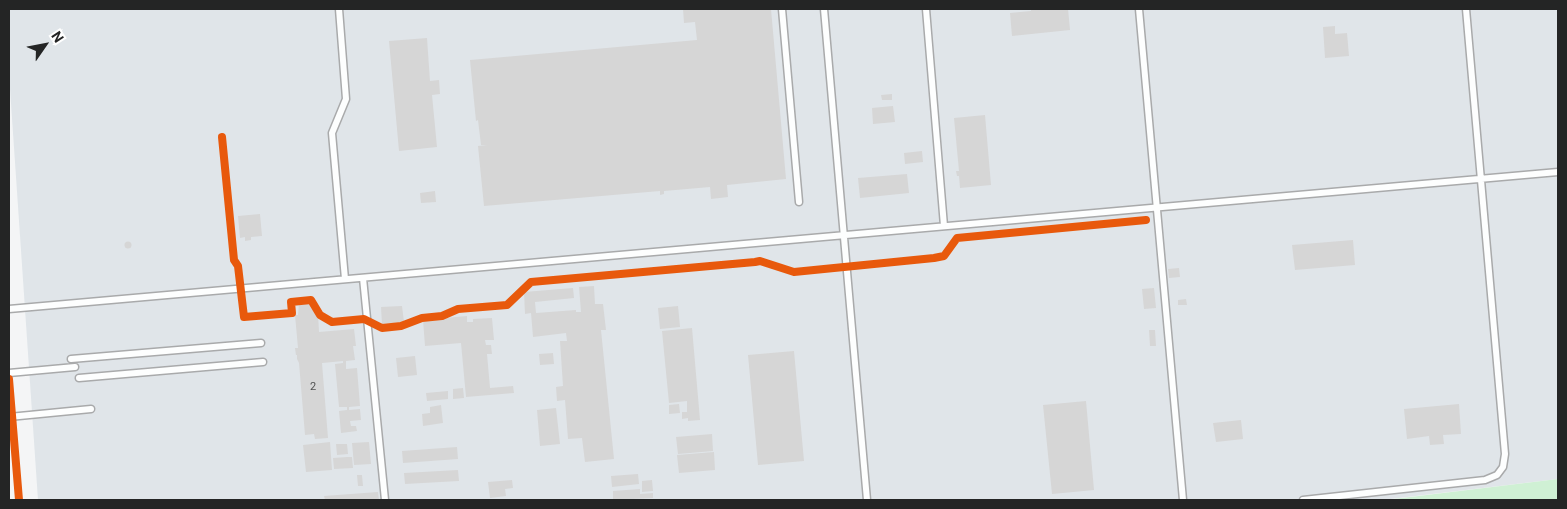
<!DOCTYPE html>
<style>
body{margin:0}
#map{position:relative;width:1567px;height:509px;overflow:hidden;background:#f4f5f6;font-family:Roboto,sans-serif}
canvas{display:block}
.frame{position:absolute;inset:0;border:10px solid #242525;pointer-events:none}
.north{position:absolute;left:20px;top:20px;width:50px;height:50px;-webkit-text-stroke:4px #fff;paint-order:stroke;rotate:57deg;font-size:14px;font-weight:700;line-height:20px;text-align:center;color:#242525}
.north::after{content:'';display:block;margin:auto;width:18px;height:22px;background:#242525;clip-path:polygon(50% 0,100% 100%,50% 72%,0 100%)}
</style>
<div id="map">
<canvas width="1567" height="509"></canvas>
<div class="frame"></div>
<div class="north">N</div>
</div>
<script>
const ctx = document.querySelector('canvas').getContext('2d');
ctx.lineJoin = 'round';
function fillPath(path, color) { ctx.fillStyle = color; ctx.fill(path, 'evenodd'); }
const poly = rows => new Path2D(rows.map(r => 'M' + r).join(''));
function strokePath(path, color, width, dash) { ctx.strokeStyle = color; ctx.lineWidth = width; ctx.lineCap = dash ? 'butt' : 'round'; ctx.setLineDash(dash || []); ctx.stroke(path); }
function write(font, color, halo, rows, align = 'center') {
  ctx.font = font + ' Roboto,sans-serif'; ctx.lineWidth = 4; ctx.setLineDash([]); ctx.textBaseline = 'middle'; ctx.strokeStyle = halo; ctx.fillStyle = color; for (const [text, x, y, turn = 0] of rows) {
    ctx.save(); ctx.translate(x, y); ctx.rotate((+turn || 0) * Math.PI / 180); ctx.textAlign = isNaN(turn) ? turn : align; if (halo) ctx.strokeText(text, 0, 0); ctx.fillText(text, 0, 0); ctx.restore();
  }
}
const built = poly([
 [9,9,1558,9,1558,479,1382,500,38,500,9,74]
]);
const green = poly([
 [1558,479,1558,500,1394,500,1394,499]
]);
const building = poly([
 [683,9,771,9,786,179,727,185,728,197,711,199,710,187,664,191,664,194,660,195,660,191,484,206,478,146,487,145,481,145,478,120,476,121,470,60,697,40,695,22,684,23],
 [1031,9,1068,9,1070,30,1012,36,1010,13,1031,11],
 [1335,26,1335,34,1347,33,1349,56,1325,58,1323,27],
 [427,38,430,81,439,80,440,94,432,95,437,147,399,151,389,41],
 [892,94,892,100,882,100,881,95],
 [893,106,895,122,873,124,872,108],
 [985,115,991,185,960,188,959,176,957,176,956,171,959,171,954,118],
 [922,151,923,162,905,164,904,153],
 [907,174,909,193,860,198,858,178],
 [435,191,436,202,421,203,420,193],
 [260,214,262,236,251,237,251,240,245,241,245,237,240,238,238,216],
 [1353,240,1355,265,1295,270,1292,245],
 '124.5 245a3.5 3.5 0 1 1 7 0a3.5 3.5 0 1 1-7 0Z',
 [1179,268,1180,277,1169,278,1168,269],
 [594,286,595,304,603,304,606,330,601,330,614,459,585,462,582,438,568,439,565,400,557,401,556,387,563,386,560,341,567,341,566,333,533,337,531,313,525,314,524,292,573,288,574,298,535,302,536,313,576,310,576,312,581,312,579,287],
 [1154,288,1156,308,1144,309,1142,289],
 [1186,299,1187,305,1178,305,1178,300],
 [311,302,312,308,314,308,315,313,318,313,319,332,354,329,356,346,353,346,355,360,346,361,346,369,357,368,360,406,349,407,349,410,360,409,361,420,350,421,351,426,356,426,357,431,341,433,339,411,347,410,347,407,339,407,335,364,343,363,343,361,322,363,328,438,315,439,314,434,305,435,299,363,297,359,297,355,296,355,295,348,298,348,295,315,298,315,299,303],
 [402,306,404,322,382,324,381,307],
 [678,306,680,327,660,329,658,308],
 [467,316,467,322,473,322,473,319,492,318,494,340,485,340,486,345,491,345,492,354,487,354,490,388,513,386,514,393,466,397,461,343,425,346,423,320],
 [692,328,700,420,688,421,688,418,682,419,682,412,687,412,687,401,669,403,662,331],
 [1149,330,1155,330,1156,346,1150,346],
 [794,351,804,461,758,465,748,355],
 [553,353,554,364,540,365,539,354],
 [415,356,417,375,398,377,396,358],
 [463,388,464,398,453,399,453,389],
 [448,391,448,399,427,401,426,393],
 [1086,401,1094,490,1052,494,1043,405],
 [679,404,680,413,669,414,669,405],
 [1459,404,1461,434,1443,435,1444,444,1430,445,1429,436,1407,439,1404,409],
 [441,405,443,423,423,426,422,414,430,413,430,407],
 [556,408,560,444,540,446,537,410],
 [1241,420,1243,439,1216,442,1213,423],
 [712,434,713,451,678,454,676,437],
 [330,442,332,470,306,472,303,445],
 [369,442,371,464,354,465,352,443],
 [336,444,347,444,348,454,337,455],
 [457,447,458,459,403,463,402,451],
 [714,452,715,470,679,473,677,455],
 [347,457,352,457,353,468,334,469,333,458],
 [458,470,459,481,405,484,404,473],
 [638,474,639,484,612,487,611,476],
 [357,475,362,475,363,486,358,486],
 [512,480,513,488,505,489,506,496,490,498,488,482],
 [652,480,653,491,642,492,642,481],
 [640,489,640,494,653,493,653,498,613,500,613,491],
 [378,492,379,500,325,500,324,496]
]);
const service = poly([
 [339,9,346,99,332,133,345,279],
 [782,9,799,202],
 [824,9,867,500],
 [926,9,944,226],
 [1139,9,1183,500],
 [363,278,385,500],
 [9,309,1558,172],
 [71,359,261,343],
 [9,373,75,367],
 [79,378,263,362],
 [9,417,91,409],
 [1303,500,1485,480,1497,475,1503,467,1505,454,1466,9]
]);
const cycleway = poly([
 [222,137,234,260,238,266,244,317,292,313,291,302,311,300,320,315,332,322,364,319,382,328,401,326,422,318,442,316,458,309,507,305,531,282,755,262,760,261,794,272,934,258,944,256,957,238,1146,220],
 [9,379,19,500]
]);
const numberNames = [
 ["2",313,387]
];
fillPath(built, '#e0e5e9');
fillPath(green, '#cff0d4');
fillPath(building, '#d6d6d6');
strokePath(service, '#a9aaab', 9);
strokePath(service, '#fdfefe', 6);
strokePath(cycleway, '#e8590c', 8);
write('11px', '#505151', null, numberNames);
</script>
